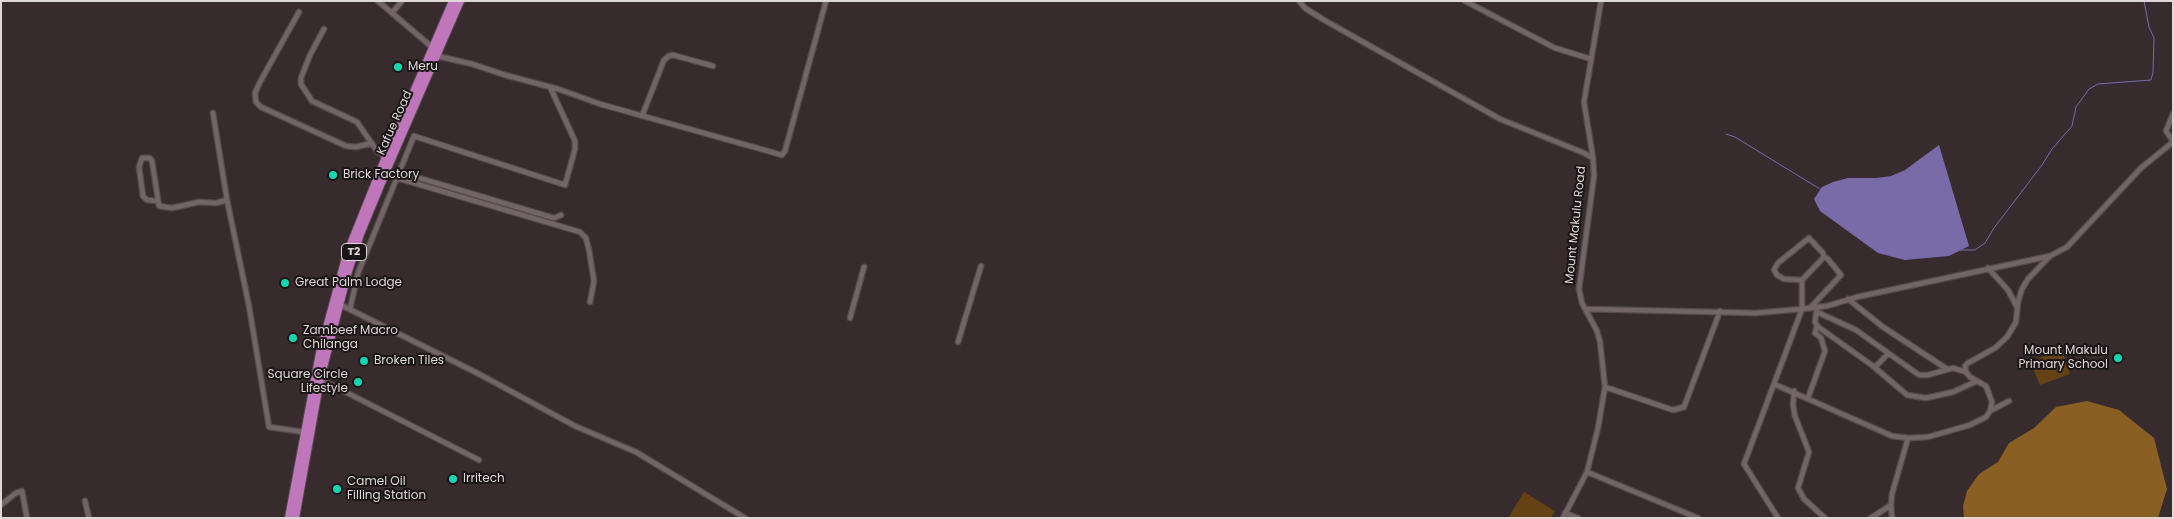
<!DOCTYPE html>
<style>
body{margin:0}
#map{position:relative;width:2174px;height:519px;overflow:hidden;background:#372b2e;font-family:Poppins,sans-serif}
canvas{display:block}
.frame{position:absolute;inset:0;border:2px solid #dfd7d8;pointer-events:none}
</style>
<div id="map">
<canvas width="2174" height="519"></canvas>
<div class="frame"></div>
</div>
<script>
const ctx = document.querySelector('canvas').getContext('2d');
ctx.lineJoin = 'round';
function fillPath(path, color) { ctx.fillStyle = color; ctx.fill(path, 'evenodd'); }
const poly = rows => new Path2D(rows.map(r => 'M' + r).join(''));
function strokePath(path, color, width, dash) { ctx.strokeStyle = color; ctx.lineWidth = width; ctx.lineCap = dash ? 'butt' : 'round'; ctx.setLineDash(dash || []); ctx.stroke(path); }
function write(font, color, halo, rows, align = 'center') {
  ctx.font = font + ' Poppins,sans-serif'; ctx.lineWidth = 4; ctx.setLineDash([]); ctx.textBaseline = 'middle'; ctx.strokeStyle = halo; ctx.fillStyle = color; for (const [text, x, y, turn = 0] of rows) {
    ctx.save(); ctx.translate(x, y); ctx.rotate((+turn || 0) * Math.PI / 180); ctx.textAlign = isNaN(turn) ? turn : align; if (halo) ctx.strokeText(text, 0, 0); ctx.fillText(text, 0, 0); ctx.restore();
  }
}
const green = poly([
 [2062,349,2070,374,2040,385,2030,362],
 [1524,492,1555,511,1551,518,1508,518]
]);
const forest = poly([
 [2087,401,2119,410,2154,438,2167,489,2158,518,1964,518,1963,506,1967,491,1979,474,1998,462,2009,443,2034,428,2056,407]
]);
const water = poly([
 [1939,145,1969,246,1949,256,1905,260,1878,253,1820,211,1814,199,1822,187,1833,182,1848,178,1877,178,1891,176,1905,170]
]);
const stream = poly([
 [1726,134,1735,137,1820,189],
 [1958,250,1975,250,1985,243,1994,228,2042,165,2052,149,2072,126,2076,107,2089,89,2098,84,2151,80,2153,72,2154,38,2149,27,2144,1]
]);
const minor = poly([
 [378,1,433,48],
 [1299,1,1305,8,1324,20,1500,119,1584,153,1593,158,1594,176,1579,289,1582,303,1597,331,1600,342,1605,387,1598,428,1587,472,1563,518],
 [1465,1,1555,48,1591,59],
 [299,12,260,82,255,93,256,102,261,107,346,146,356,147,372,143],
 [392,13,402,1],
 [324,29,310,55,301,78,301,84,312,101,357,122,377,151,386,157],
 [437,56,472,64,505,75,558,89,600,104,782,155,785,151,826,1],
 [213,113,227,200,249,306,269,427,304,432],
 [2173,114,2166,131,2173,141],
 [642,116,664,60,669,56,673,55,713,66],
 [1593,158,1584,102,1601,1],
 [399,172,554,218,561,215],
 [397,178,580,232,586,238,589,250,594,281,590,302],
 [157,201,147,200,143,196,139,167,142,158,150,158,152,161,159,206,172,208,199,202,216,203,227,200],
 [1988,268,2008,290,2017,307],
 [1848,299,1883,327,1947,369],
 [339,304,479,374,575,426,636,452,745,518],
 [1817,307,1815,322,1817,326,1873,366,1907,395,1926,398,1953,392,1977,381],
 [1810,308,1841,275,1828,259,1824,257],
 [350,309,358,273,414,136,565,185,575,149,575,141,550,87],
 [1586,309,1756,313,1802,309,1827,306,1857,297,2050,256,2067,247,2141,168,2173,142],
 [1817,312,1856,330,1919,375,1928,375,1953,368,1966,372],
 [850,318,864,267],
 [958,342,981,266],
 [1875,367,1888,354],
 [320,379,479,460],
 [1774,384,1892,436,1908,438,1928,437,1970,425,1986,417,1990,411,1992,402,1986,386,1970,377,1966,372,1965,366,1968,363,1995,348,2007,337,2016,322,2018,302,2022,289,2028,279,2050,256],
 [1605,387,1673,410,1684,407,1720,311],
 [1794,391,1793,405,1795,416,1809,452,1798,488,1804,499,1825,518],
 [1808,398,1825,351,1821,338,1815,333,1817,325],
 [1990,411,2009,401],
 [1587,472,1698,518],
 [85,501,89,518],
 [1,505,16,493,22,491,27,518],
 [1891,505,1892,518],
 [1565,513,1578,518],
 [1778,518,1744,464,1802,309,1802,280,1824,257,1823,253,1809,238,1778,263,1774,270,1777,275,1784,279,1802,280],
 [1871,518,1891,505,1892,494,1908,438]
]);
const trunk = poly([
 [289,518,320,353,347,254,386,157,453,1],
 [295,518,320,379,348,271,360,234,386,171,460,1]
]);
const markers = [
 [398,67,5,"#15d5b3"],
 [333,175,5,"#15d5b3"],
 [285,283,5,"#15d5b3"],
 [293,338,5,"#15d5b3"],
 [2118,358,5,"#15d5b3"],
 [364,361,5,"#15d5b3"],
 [358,382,5,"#15d5b3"],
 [453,479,5,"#15d5b3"],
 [337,489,5,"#15d5b3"]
];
const shields = [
 [354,252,25]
];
const shieldNames = [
 ["T2",354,252]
];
const poiNames = [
 ["Meru",408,67],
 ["Brick Factory",343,175],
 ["Great Palm Lodge",295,283],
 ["Zambeef Macro",303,331],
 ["Chilanga",303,345],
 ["Mount Makulu",2108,351,"right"],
 ["Primary School",2108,365,"right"],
 ["Broken Tiles",374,361],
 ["Square Circle",348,375,"right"],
 ["Lifestyle",348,389,"right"],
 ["Irritech",463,479],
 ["Camel Oil",347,482],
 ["Filling Station",347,496]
];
const streetNames = [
 ["Kafue Road",395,123,-66],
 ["Mount Makulu Road",1576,225,-84]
];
fillPath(green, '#644213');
fillPath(forest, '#8a5f24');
fillPath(water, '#796ba8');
strokePath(stream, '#796ba8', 1);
strokePath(minor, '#544a4c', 7);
strokePath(trunk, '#544a4c', 10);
strokePath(minor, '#726467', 4.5);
strokePath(trunk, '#bf76bb', 8);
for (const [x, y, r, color] of markers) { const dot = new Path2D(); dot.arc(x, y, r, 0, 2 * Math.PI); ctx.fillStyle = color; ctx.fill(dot); strokePath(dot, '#1a1516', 2); }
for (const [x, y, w] of shields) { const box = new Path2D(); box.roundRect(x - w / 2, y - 8.5, w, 17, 4); ctx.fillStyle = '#1a1516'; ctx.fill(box); strokePath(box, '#dfd7d8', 1); }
write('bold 11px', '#dfd7d8', null, shieldNames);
write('12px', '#dfd7d8', '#1a1516', poiNames, 'left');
write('12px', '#dfd7d8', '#1a1516', streetNames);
</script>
